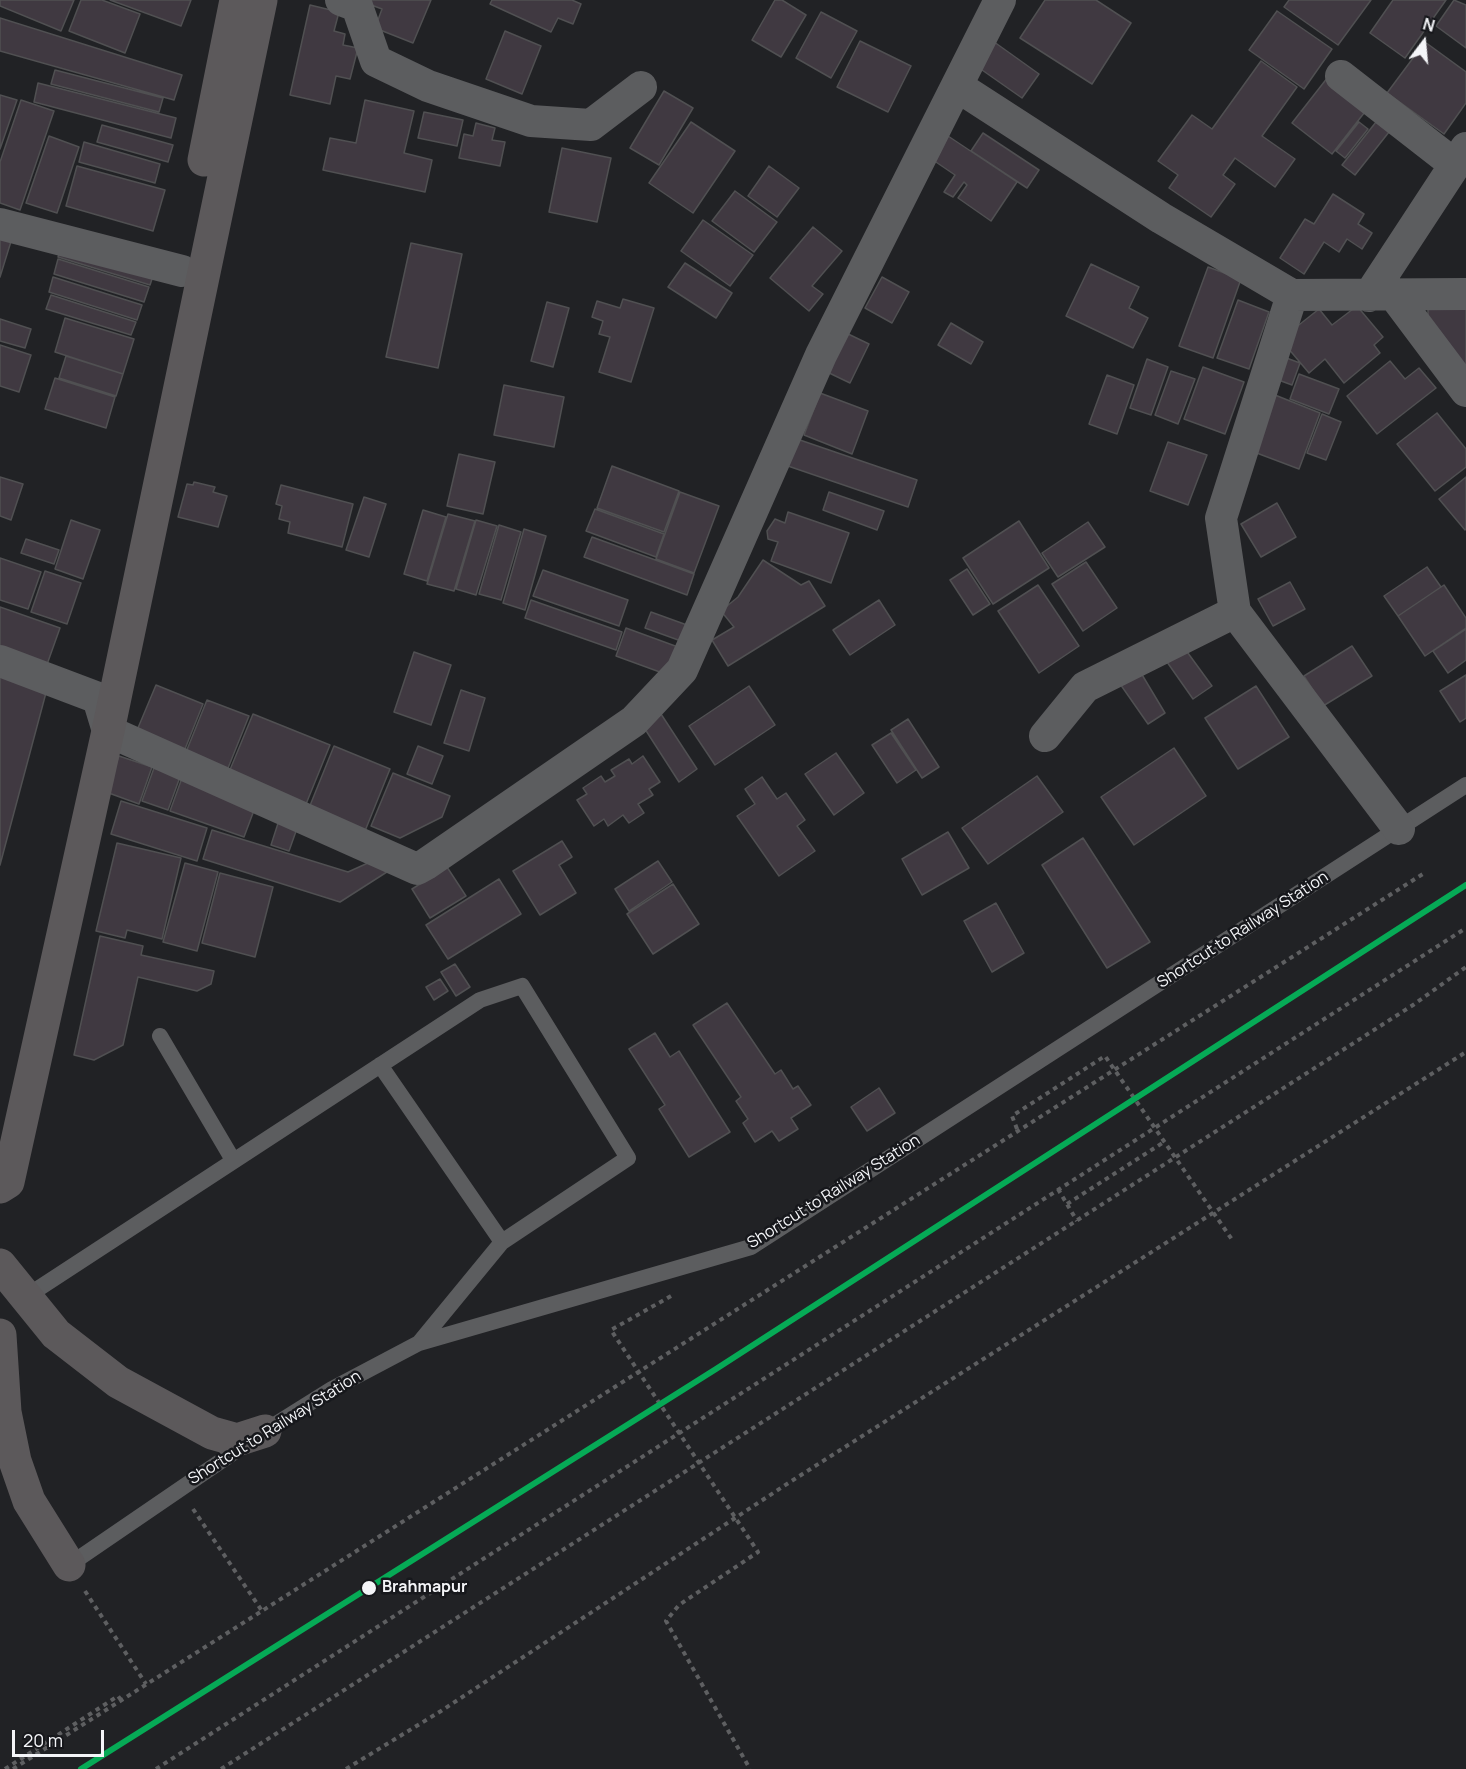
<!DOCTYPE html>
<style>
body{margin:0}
#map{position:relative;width:1466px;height:1769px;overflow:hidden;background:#212225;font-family:Manrope,sans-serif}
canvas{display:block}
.north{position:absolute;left:1394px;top:12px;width:60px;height:60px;-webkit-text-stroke:4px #17181c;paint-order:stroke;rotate:16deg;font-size:16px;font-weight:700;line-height:24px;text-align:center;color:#f4f5f8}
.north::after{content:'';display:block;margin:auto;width:21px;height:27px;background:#f4f5f8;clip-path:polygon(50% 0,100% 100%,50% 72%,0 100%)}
.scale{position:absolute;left:12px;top:1730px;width:92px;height:27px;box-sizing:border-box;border:3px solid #f4f5f8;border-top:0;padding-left:8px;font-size:18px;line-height:21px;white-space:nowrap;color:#f4f5f8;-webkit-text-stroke:4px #17181c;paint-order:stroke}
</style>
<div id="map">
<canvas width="1466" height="1769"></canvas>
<div class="north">N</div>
<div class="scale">20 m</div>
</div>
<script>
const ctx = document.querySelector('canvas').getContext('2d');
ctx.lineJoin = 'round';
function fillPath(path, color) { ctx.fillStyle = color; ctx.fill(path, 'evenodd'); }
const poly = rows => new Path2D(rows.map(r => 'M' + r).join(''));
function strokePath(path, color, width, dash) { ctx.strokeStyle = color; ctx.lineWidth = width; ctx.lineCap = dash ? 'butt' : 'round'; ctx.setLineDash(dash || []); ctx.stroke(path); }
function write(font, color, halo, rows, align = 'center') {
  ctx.font = font + ' Manrope,sans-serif'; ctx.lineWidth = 5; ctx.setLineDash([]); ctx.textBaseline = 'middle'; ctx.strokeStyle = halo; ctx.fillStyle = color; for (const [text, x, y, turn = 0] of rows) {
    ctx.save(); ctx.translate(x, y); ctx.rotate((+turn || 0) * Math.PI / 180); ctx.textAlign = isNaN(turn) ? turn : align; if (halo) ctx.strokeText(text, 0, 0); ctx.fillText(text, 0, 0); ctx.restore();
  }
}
const building = poly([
 [0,0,74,0,61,31,0,6,0,0],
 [81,0,102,0,140,14,125,53,69,31,81,0],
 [110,0,191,0,181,26,110,0],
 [367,0,431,0,413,43,375,28,382,9,366,3,367,0],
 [492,0,572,0,581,4,573,24,558,18,551,32,490,4,492,0],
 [775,0,782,0,806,15,781,57,752,40,775,0],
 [1045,0,1096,0,1131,23,1092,84,1020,38,1045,0],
 [1289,0,1371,0,1338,45,1284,7,1289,0],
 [1393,0,1446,0,1405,58,1370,33,1393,0],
 [1454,0,1466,5,1466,48,1436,26,1454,0],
 [310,5,339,12,334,31,345,34,343,45,358,48,350,79,336,76,330,104,290,95,310,5],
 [1277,11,1332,49,1304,89,1249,50,1277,11],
 [821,12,857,31,831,78,796,58,821,12],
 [0,18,182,75,174,100,0,51,0,18],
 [505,31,541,46,522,94,486,79,505,31],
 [990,39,1039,74,1022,98,972,63,990,39],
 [860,41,911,66,888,112,837,87,860,41],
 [1425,42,1466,72,1466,103,1444,134,1387,93,1425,42],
 [1261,61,1297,87,1262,136,1295,159,1275,187,1235,158,1223,175,1235,184,1211,217,1169,188,1178,175,1158,161,1192,115,1212,129,1261,61],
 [55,70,163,98,159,112,51,84,55,70],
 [1328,77,1368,108,1332,154,1292,123,1328,77],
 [38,83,176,118,171,138,34,102,38,83],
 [664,91,693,108,659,165,630,148,664,91],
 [0,95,17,100,0,149,0,95],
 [21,100,54,111,20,210,0,203,0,162,21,100],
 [365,100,414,111,404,153,432,160,425,192,323,170,330,138,356,143,365,100],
 [424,112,463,120,457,146,418,138,424,112],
 [691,122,735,151,693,213,649,183,691,122],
 [1359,122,1368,129,1345,158,1336,151,1359,122],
 [1376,122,1389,132,1355,175,1342,165,1376,122],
 [476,123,495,128,492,140,505,142,500,166,459,158,464,134,473,136,476,123],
 [102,125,173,145,168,162,97,142,102,125],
 [983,133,1039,170,1027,188,971,151,983,133],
 [945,134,1017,182,991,221,958,198,967,185,964,182,953,197,944,192,955,175,930,158,945,134],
 [49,136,79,147,57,213,26,203,49,136],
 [84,142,160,164,155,183,79,162,84,142],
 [562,148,611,158,597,222,549,212,562,148],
 [77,166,165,190,153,231,66,206,77,166],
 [769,166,799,188,777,217,748,196,769,166],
 [735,191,777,222,754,252,712,221,735,191],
 [1333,194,1364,214,1358,224,1372,233,1362,249,1347,239,1339,252,1324,242,1304,274,1280,258,1305,219,1314,224,1333,194],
 [0,216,17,222,0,277,0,216],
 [703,220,753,255,730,286,681,251,703,220],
 [813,227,842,251,812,286,823,294,809,311,770,278,813,227],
 [66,232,158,261,150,285,58,257,66,232],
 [411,243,462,254,438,368,386,357,411,243],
 [58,259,149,287,144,302,54,274,58,259],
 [685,263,732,293,716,318,668,287,685,263],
 [1091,264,1139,287,1129,308,1148,318,1133,348,1066,316,1091,264],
 [1208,267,1241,279,1213,358,1179,346,1208,267],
 [53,277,142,305,137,320,49,292,53,277],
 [882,277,909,292,892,323,865,308,882,277],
 [51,295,136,322,131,335,46,309,51,295],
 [623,299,654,308,631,382,599,372,610,337,599,334,603,321,592,317,597,301,620,308,623,299],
 [1238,300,1269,312,1249,369,1217,358,1238,300],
 [547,302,569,308,553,367,531,361,547,302],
 [1428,302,1466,303,1466,373,1428,327,1428,302],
 [1357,306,1383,337,1374,345,1380,353,1344,383,1325,359,1309,373,1287,347,1290,332,1319,309,1332,325,1357,306],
 [65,318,134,339,123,374,55,352,65,318],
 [0,319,31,329,25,348,0,341,0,319],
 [951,323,983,342,971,364,938,345,951,323],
 [844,332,869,344,850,383,825,371,844,332],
 [0,345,31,355,19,392,0,386,0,345],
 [66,356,123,374,116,396,59,378,66,356],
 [1281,356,1300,363,1292,385,1273,378,1281,356],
 [1147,359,1168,367,1151,415,1130,408,1147,359],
 [1390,361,1405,379,1419,368,1436,388,1377,434,1347,396,1390,361],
 [1203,367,1244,382,1225,434,1184,419,1203,367],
 [1171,371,1195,379,1178,424,1155,415,1171,371],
 [1299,374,1339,389,1329,414,1290,399,1299,374],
 [1107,375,1134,385,1117,434,1089,424,1107,375],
 [55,378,115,397,106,428,45,409,55,378],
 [504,385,564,397,554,447,494,435,504,385],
 [820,393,868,411,852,454,804,435,820,393],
 [1275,395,1320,413,1299,469,1254,452,1275,395],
 [1437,413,1466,449,1466,467,1435,491,1397,444,1437,413],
 [1322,414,1341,422,1326,460,1307,453,1322,414],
 [794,438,917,480,908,507,785,465,794,438],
 [1168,442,1207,455,1188,505,1150,491,1168,442],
 [459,454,495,462,483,514,447,506,459,454],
 [612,466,679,491,664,532,597,508,612,466],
 [0,477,23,484,11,520,0,516,0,477],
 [1466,477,1466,529,1465,530,1439,499,1466,477],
 [194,482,215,487,213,492,227,496,218,527,178,517,187,484,193,485,194,482],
 [281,485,353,504,342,547,288,533,290,522,279,519,282,506,276,504,281,485],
 [680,492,719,506,694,573,656,559,680,492],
 [829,492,884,511,877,530,823,510,829,492],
 [364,497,386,504,369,557,346,550,364,497],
 [1277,503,1296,537,1261,557,1241,524,1277,503],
 [595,509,664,534,656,557,586,531,595,509],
 [423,510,446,517,427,581,404,574,423,510],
 [788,512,849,533,831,583,771,561,778,542,768,539,767,531,775,519,785,523,788,512],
 [448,514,475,521,454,591,427,584,448,514],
 [71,520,100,530,83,579,55,569,71,520],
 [476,520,497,526,476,595,456,589,476,520],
 [1019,521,1049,568,993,604,963,558,1019,521],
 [1088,522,1105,547,1058,577,1042,553,1088,522],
 [499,525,521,532,501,600,479,594,499,525],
 [524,529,546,536,525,610,503,603,524,529],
 [592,537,694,574,687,595,584,557,592,537],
 [26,539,59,550,54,564,21,553,26,539],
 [0,558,41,572,28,609,0,600,0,558],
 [763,560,801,585,809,581,825,606,728,666,712,640,734,627,721,611,738,597,763,560],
 [1086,562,1117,608,1083,631,1052,584,1086,562],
 [1427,567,1441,587,1398,616,1384,596,1427,567],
 [967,569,990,604,973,615,950,580,967,569],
 [543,570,628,600,619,626,533,596,543,570],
 [45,571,81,583,67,624,31,612,45,571],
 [1290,582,1305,609,1273,626,1258,599,1290,582],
 [1038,585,1079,646,1039,673,998,611,1038,585],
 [1444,585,1466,618,1466,628,1425,656,1398,616,1444,585],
 [531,600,622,632,616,650,525,618,531,600],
 [879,600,895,625,850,655,833,630,879,600],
 [0,607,60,628,45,670,0,654,0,607],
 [651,612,687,625,681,641,645,628,651,612],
 [626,628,678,647,668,675,616,656,626,628],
 [1466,629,1466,660,1448,673,1433,651,1466,629],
 [1352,646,1372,676,1323,706,1304,676,1352,646],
 [1185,649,1212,686,1193,699,1167,662,1185,649],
 [414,652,451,665,431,725,394,712,414,652],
 [1138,668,1165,713,1148,724,1118,681,1138,668],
 [1466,675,1466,718,1460,722,1440,691,1466,675],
 [0,676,47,689,0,865,0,676],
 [156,685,203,704,183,754,135,735,156,685],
 [749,686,775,725,715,765,689,726,749,686],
 [1256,686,1289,737,1238,769,1205,718,1256,686],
 [461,690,485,698,469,751,444,743,461,690],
 [207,700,249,716,226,773,184,757,207,700],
 [253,714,330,745,304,809,227,777,253,714],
 [661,714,697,769,679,782,643,726,661,714],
 [908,719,939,767,922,778,891,730,908,719],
 [891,733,916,770,897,783,872,745,891,733],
 [334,746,390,769,365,831,309,808,334,746],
 [418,746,443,756,432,784,407,774,418,746],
 [1174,748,1206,796,1134,845,1101,797,1174,748],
 [836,753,864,793,834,815,805,774,836,753],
 [119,756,152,767,139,804,106,792,119,756],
 [643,756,660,782,649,789,653,795,638,804,644,813,629,823,623,815,608,826,604,819,594,826,577,800,587,794,583,788,601,776,605,782,615,776,611,770,629,759,632,764,643,756],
 [154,768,180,777,168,810,142,801,154,768],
 [393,773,450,796,442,817,400,838,371,826,393,773],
 [1037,776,1063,812,988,864,962,828,1037,776],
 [762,777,777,799,786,793,805,820,797,826,815,851,779,876,737,816,755,804,745,789,762,777],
 [182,778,256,805,244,837,170,811,182,778],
 [121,801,207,828,197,861,111,834,121,801],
 [281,814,300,820,289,851,271,845,281,814],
 [212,830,348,872,379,858,390,870,340,902,203,859,212,830],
 [948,832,969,868,922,895,902,859,948,832],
 [1083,838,1150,942,1107,968,1042,865,1083,838],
 [562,841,572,857,559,865,576,893,540,915,513,871,562,841],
 [117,843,181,858,162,939,127,930,125,938,96,931,117,843],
 [658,861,672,882,629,911,615,889,658,861],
 [185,863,218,872,197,951,163,942,185,863],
 [447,867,466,896,430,918,412,889,447,867],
 [220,873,273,887,255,957,202,943,220,873],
 [499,879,521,914,448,959,426,925,499,879],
 [673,884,699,924,653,954,627,914,673,884],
 [996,903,1024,953,992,972,964,921,996,903],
 [100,936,143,946,141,955,214,971,211,984,197,991,138,977,123,1045,94,1060,74,1055,100,936],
 [455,964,470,987,456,996,441,972,455,964],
 [440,979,448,991,434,1000,426,987,440,979],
 [727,1003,775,1074,781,1070,793,1089,798,1086,811,1105,791,1118,798,1129,779,1141,772,1131,755,1142,743,1123,748,1119,736,1101,741,1097,693,1025,727,1003],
 [655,1033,670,1057,679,1051,730,1132,689,1157,659,1109,665,1105,629,1049,655,1033],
 [879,1088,895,1113,867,1131,851,1107,879,1088]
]);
const path = poly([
 [1017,1129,1012,1116,1105,1056,1233,1241],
 [1058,1189,1077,1221],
 [1067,1204,1164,1142],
 [671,1296,611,1330,758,1552,679,1605,666,1621,750,1769],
 [193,1509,262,1611],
 [85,1591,146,1684],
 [5,1769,118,1696,121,1700],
 [13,1769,1426,872],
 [156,1769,1466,928],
 [221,1769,1413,1005,1466,967],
 [346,1769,441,1711,790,1482,1466,1052]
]);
const lane = poly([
 [160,1036,233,1160],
 [380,1065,502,1242],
 [24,1298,480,1000,522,986,628,1158,502,1242,419,1343],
 [69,1565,265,1431,332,1389,419,1343,751,1247,1466,785]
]);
const street = poly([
 [341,0,357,6,376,61,428,86,531,121,591,125,641,87],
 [1341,76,1454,164],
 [957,86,1161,218,1292,295,1466,294],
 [0,224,182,271],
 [1292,295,1221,518,1235,612,1399,829],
 [1394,295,1466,391],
 [1369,296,1466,148],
 [0,661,98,698,108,731,417,869,426,864,634,721,682,670,821,355,1000,0],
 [1045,736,1085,687,1235,612]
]);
const secondary = poly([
 [204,160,236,0],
 [0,1187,8,1182,108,731,261,0],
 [0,1265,56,1334,118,1382,212,1433,237,1440,265,1431],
 [0,1335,5,1412,15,1461,29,1501,69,1565]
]);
const rail1 = poly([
 [81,1769,716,1369,1466,885]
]);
const markers = [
 [369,1588,8,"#f4f5f8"]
];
const streetNames = [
 ["Shortcut to Railway Station",1243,930,-33],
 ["Shortcut to Railway Station",834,1192,-32],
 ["Shortcut to Railway Station",275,1428,-32]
];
const stopNames = [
 ["Brahmapur",382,1588]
];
fillPath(building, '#403941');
strokePath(building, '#505052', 1.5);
strokePath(path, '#5e5f61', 4, [4.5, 4.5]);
strokePath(lane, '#5c5d5f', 16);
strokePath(street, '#5c5d5f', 32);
strokePath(secondary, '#5c595b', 33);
strokePath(rail1, '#06aa56', 6);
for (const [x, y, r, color] of markers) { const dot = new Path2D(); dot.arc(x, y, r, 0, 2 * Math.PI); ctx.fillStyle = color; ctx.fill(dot); strokePath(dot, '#17181c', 2); }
write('16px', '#f4f5f8', '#17181c', streetNames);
write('bold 16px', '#f4f5f8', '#17181c', stopNames, 'left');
</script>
